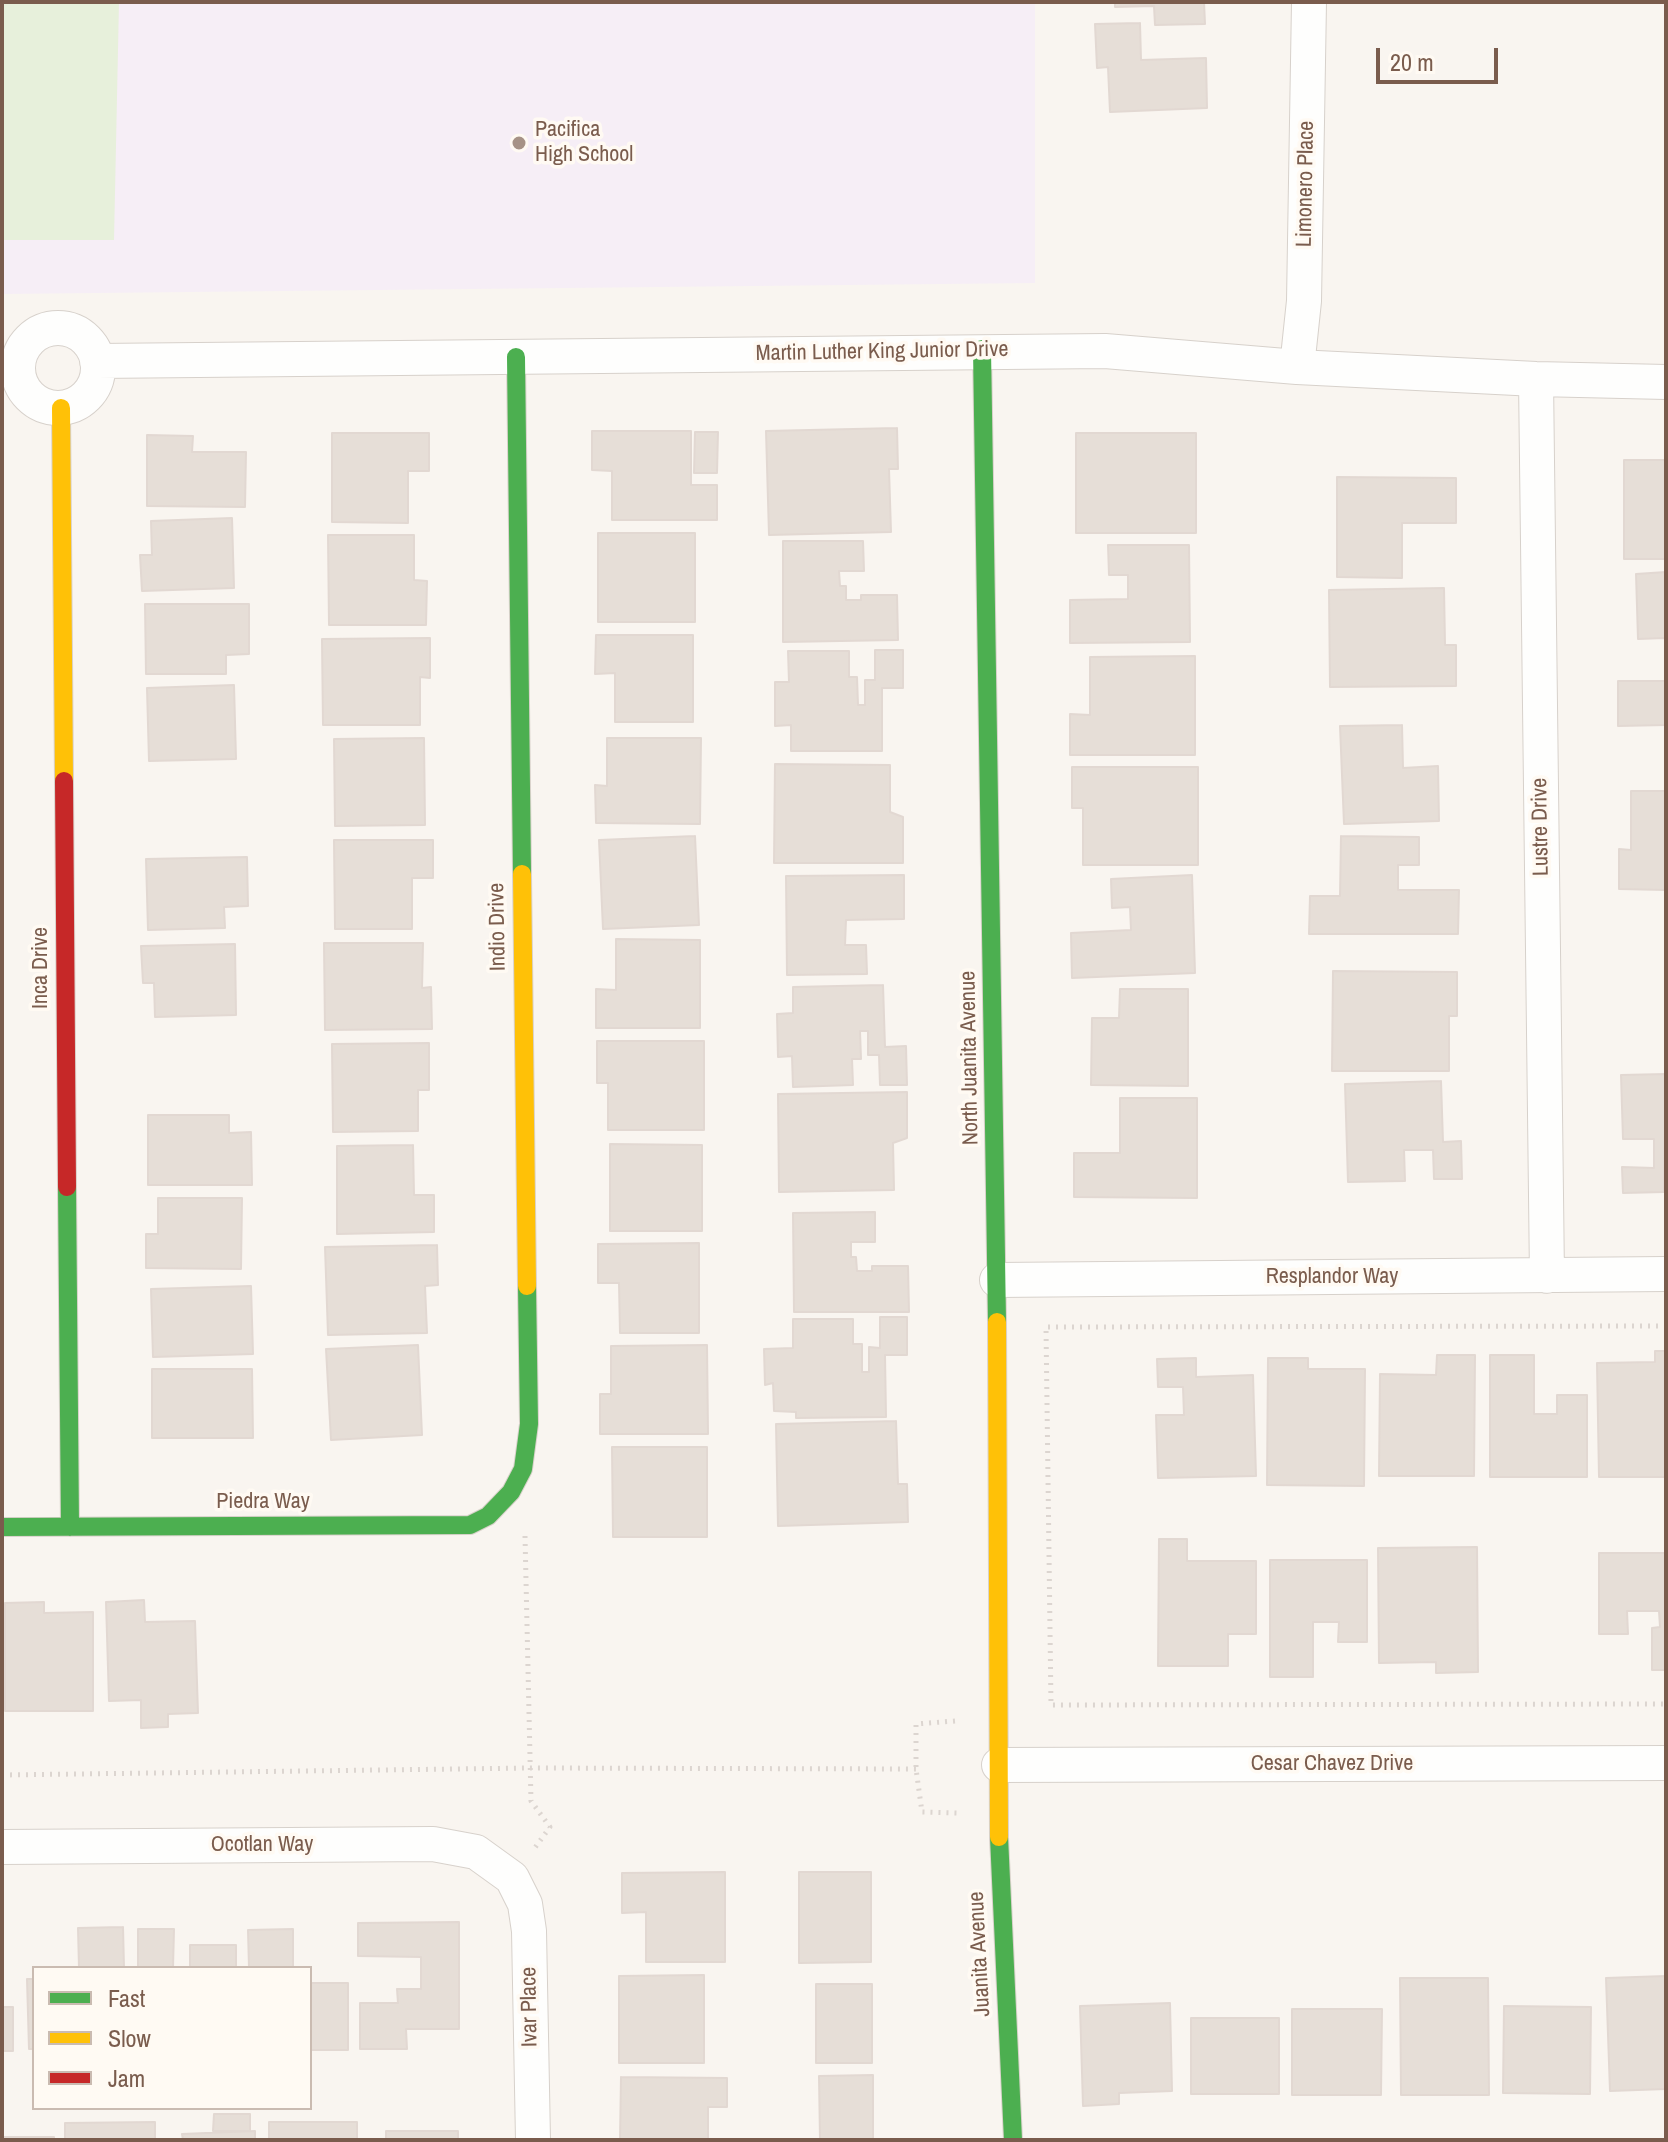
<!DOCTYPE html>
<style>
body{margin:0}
#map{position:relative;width:1668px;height:2142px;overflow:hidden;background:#f9f5f0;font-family:"Archivo Narrow",sans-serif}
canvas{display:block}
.frame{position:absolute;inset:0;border:4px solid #7a5c4d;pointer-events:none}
.legend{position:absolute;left:32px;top:1966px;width:280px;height:144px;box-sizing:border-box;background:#fffaf3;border:2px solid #cabbb1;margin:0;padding:10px 14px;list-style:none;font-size:24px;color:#7a5c4d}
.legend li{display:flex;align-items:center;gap:16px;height:40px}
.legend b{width:40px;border:2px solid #cabbb1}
.scale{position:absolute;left:1376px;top:48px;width:122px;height:36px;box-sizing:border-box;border:4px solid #7a5c4d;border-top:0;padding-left:10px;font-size:24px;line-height:28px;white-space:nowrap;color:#7a5c4d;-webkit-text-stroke:6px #fffaf3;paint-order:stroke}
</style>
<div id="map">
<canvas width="1668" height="2142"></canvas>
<div class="frame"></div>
<ul class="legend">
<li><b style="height:10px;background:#4caf50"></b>Fast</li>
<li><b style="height:10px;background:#ffc107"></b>Slow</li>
<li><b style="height:10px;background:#c62828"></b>Jam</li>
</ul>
<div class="scale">20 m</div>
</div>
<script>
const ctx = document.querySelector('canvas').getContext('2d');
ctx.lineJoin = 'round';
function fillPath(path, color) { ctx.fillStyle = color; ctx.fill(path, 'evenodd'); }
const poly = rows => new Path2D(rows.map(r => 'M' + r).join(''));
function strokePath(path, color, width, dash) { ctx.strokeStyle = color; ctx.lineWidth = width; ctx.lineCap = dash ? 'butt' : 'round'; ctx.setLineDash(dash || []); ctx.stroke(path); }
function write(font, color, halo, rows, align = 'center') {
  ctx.font = font + ' "Archivo Narrow",sans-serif'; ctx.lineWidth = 7; ctx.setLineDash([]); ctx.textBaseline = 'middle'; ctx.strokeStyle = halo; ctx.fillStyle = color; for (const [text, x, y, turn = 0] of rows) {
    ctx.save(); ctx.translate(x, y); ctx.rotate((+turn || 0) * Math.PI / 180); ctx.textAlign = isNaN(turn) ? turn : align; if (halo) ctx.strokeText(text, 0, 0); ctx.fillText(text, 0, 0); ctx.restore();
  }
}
const education = poly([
 [2,2,1035,2,1035,283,2,294]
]);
const green = poly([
 [2,2,119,2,114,240,2,240]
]);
const building = poly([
 [1115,2,1204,2,1205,24,1155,25,1154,6,1115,7,1115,2],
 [1140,23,1141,60,1206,58,1207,108,1110,112,1108,67,1097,68,1095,24,1140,23],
 [897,428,898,469,889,469,891,532,769,535,766,431,897,428],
 [592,431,691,431,691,485,717,485,717,520,612,520,612,471,592,470,592,431],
 [695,432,718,432,717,473,694,473,695,432],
 [332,433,429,433,429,471,408,471,408,523,332,522,332,433],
 [1076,433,1196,433,1196,533,1076,533,1076,433],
 [147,435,193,436,192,452,246,452,245,507,147,506,147,435],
 [1624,460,1666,460,1666,559,1624,559,1624,460],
 [1337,477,1456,478,1456,523,1402,523,1402,578,1337,577,1337,477],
 [232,518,234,588,142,591,140,555,152,555,151,521,232,518],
 [598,533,695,533,695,622,598,622,598,533],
 [328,535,414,535,414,580,427,581,426,625,329,625,328,535],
 [783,541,863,541,864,571,839,571,840,586,846,586,846,600,861,600,861,595,897,595,898,640,783,642,783,541],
 [1108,545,1189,545,1190,642,1070,643,1070,600,1128,599,1128,575,1109,575,1108,545],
 [1666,572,1666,666,1665,638,1638,639,1636,574,1666,572],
 [1444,588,1445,645,1456,645,1456,686,1330,687,1329,590,1444,588],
 [145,604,249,604,249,654,226,655,226,674,146,674,145,604],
 [596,635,693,635,693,722,615,722,615,673,595,674,596,635],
 [430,638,430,678,420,677,420,725,323,725,322,639,430,638],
 [875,650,903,650,903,688,882,688,882,751,791,751,791,725,775,726,775,682,789,682,788,651,849,651,849,677,857,677,858,705,865,705,865,680,875,680,875,650],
 [1195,656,1195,755,1070,755,1070,714,1090,715,1090,657,1195,656],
 [1618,681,1666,681,1666,725,1618,726,1618,681],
 [234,685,236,759,149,761,147,688,234,685],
 [1402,725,1403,768,1438,766,1439,821,1344,824,1340,726,1402,725],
 [424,738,425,825,335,826,334,739,424,738],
 [607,738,701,738,700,824,596,823,595,785,607,786,607,738],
 [775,764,890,765,890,812,903,817,903,863,774,863,775,764],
 [1072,767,1198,767,1198,865,1083,865,1083,808,1072,808,1072,767],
 [1631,791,1666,791,1666,890,1619,889,1619,849,1631,850,1631,791],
 [695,836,699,925,603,929,599,840,695,836],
 [1341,836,1419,837,1419,865,1398,865,1398,890,1459,890,1458,934,1309,934,1310,896,1340,896,1341,836],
 [334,840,433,840,433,878,412,878,412,929,335,929,334,840],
 [247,857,248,906,224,907,225,928,148,930,146,859,247,857],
 [904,875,904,919,846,920,845,945,866,945,867,974,787,975,786,876,904,875],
 [1192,875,1195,973,1072,978,1071,933,1131,930,1130,907,1112,908,1111,879,1192,875],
 [616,939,700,940,700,1028,596,1028,596,989,616,990,616,939],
 [324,943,423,943,422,988,431,987,432,1029,325,1030,324,943],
 [235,944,236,1015,155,1017,154,983,143,983,141,946,235,944],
 [1333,971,1457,972,1457,1016,1449,1016,1449,1071,1332,1071,1333,971],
 [883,985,885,1047,906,1046,907,1085,880,1085,879,1055,868,1055,868,1031,860,1031,861,1059,852,1059,853,1085,793,1087,792,1056,778,1057,777,1014,793,1013,793,987,883,985],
 [1120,989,1188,989,1188,1086,1091,1085,1092,1018,1119,1018,1120,989],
 [597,1041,704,1041,704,1130,608,1130,608,1083,597,1083,597,1041],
 [429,1043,429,1090,418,1090,418,1131,333,1132,332,1044,429,1043],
 [1666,1074,1664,1192,1623,1193,1622,1167,1654,1168,1654,1139,1623,1139,1621,1075,1666,1074],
 [1441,1081,1443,1142,1461,1141,1462,1179,1434,1179,1433,1150,1404,1150,1405,1181,1348,1182,1345,1084,1441,1081],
 [907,1092,907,1138,893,1143,894,1190,779,1192,778,1094,907,1092],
 [1120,1098,1197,1098,1197,1198,1074,1197,1074,1153,1120,1153,1120,1098],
 [148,1115,229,1115,229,1133,251,1132,252,1185,148,1185,148,1115],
 [610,1144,702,1145,702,1231,610,1231,610,1144],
 [413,1145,414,1195,434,1195,434,1232,337,1234,337,1146,413,1145],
 [158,1198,242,1198,241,1269,146,1268,146,1234,158,1234,158,1198],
 [875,1212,875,1242,851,1242,851,1257,856,1257,857,1271,872,1271,872,1266,908,1266,909,1312,794,1312,793,1213,875,1212],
 [699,1243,699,1333,620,1333,619,1283,598,1283,598,1244,699,1243],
 [437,1245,438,1285,425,1286,427,1333,328,1335,325,1247,437,1245],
 [251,1286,253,1354,153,1357,151,1289,251,1286],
 [880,1317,907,1317,907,1355,885,1355,886,1417,796,1418,796,1412,774,1411,773,1383,765,1385,764,1349,793,1348,793,1319,853,1319,853,1344,862,1344,862,1372,869,1372,869,1347,880,1348,880,1317],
 [418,1345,422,1435,331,1440,326,1349,418,1345],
 [707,1345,708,1434,600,1434,600,1394,611,1394,611,1346,707,1345],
 [1655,1351,1666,1351,1666,1477,1599,1477,1597,1363,1655,1362,1655,1351],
 [1437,1355,1475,1355,1474,1476,1379,1476,1380,1374,1436,1375,1437,1355],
 [1490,1355,1534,1355,1534,1414,1557,1414,1557,1395,1587,1395,1587,1477,1490,1477,1490,1355],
 [1196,1358,1196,1377,1253,1375,1256,1476,1158,1478,1156,1415,1184,1415,1183,1387,1158,1387,1157,1359,1196,1358],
 [1268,1358,1308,1358,1308,1369,1365,1369,1364,1486,1267,1485,1268,1358],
 [152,1369,252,1369,253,1438,152,1438,152,1369],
 [896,1421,898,1484,907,1484,908,1522,778,1526,776,1424,896,1421],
 [612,1447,707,1447,707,1537,613,1537,612,1447],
 [1159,1539,1187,1539,1187,1561,1256,1561,1256,1634,1228,1634,1228,1666,1158,1666,1159,1539],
 [1477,1547,1478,1672,1436,1673,1436,1662,1379,1663,1378,1548,1477,1547],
 [1599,1553,1666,1553,1666,1670,1652,1670,1652,1628,1660,1627,1659,1611,1627,1611,1628,1634,1599,1634,1599,1553],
 [1270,1560,1367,1560,1367,1642,1338,1642,1339,1622,1313,1622,1313,1677,1270,1677,1270,1560],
 [144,1600,145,1622,195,1621,198,1713,168,1714,168,1727,141,1728,141,1700,109,1701,106,1602,144,1600],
 [44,1602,44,1613,93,1612,93,1711,5,1711,5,1603,44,1602],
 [725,1872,725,1962,646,1962,646,1912,622,1913,622,1873,725,1872],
 [799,1872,871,1872,871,1962,799,1963,799,1872],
 [459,1922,459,2029,406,2029,407,2049,360,2049,360,2003,398,2003,397,1989,421,1989,421,1957,358,1956,358,1923,459,1922],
 [123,1927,124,1968,79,1968,78,1928,123,1927],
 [138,1929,174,1929,173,1968,138,1968,138,1929],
 [293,1929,293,1968,249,1968,248,1930,293,1929],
 [190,1945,236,1945,236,1968,190,1968,190,1945],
 [704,1975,704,2063,619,2063,619,1976,704,1975],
 [1666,1976,1666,2089,1610,2091,1606,1978,1666,1976],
 [1400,1978,1488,1978,1489,2095,1401,2095,1400,1978],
 [27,1979,34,1979,34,2049,29,2049,27,1979],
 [310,1983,348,1983,348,2050,310,2050,310,1983],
 [816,1984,872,1984,872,2063,816,2063,816,1984],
 [1170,2003,1172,2091,1119,2093,1119,2104,1083,2106,1080,2006,1170,2003],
 [1504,2006,1591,2007,1590,2094,1503,2093,1504,2006],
 [2,2007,13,2007,13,2051,2,2051,2,2007],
 [1292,2009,1382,2009,1381,2095,1292,2095,1292,2009],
 [1191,2018,1279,2018,1279,2094,1191,2094,1191,2018],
 [873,2075,873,2140,820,2140,819,2076,873,2075],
 [621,2077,727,2078,727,2107,708,2107,708,2140,620,2140,621,2077],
 [214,2114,250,2114,250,2131,213,2131,214,2114],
 [155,2122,155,2140,65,2140,65,2123,155,2122],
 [269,2122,357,2122,357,2140,269,2140,269,2122],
 [255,2131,255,2140,183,2140,182,2134,255,2131],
 [386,2131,458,2131,458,2140,386,2140,386,2131],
 [2,2137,54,2137,54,2140,2,2140,2,2137]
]);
const path = poly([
 [1666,1326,1046,1327,1051,1705,1666,1704],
 [525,1536,531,1801,550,1827,534,1849],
 [955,1721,916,1724,916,1769,922,1812,957,1813],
 [2,1775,530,1768,916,1769]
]);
const street = poly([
 '18 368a40 40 0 1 1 80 0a40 40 0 1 1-80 0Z',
 [97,361,1105,351,1297,367,1536,379,1666,382],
 [1297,367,1304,301,1309,2],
 [1536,379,1547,1276],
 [997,1280,1666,1274],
 [999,1765,1666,1763],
 [2,1847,433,1844,476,1852,512,1878,525,1904,529,1931,533,2140]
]);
const fast = poly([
 [982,349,997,1322],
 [516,357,522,874],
 [67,1187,70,1527],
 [2,1527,470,1525,488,1516,511,1492,523,1469,529,1424,527,1286],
 [999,1837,1013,2140]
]);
const slow = poly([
 [61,408,64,781],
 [522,874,527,1286],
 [997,1322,999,1837]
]);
const jam = poly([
 [64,781,67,1187]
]);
const markers = [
 [519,143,8,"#a69286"]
];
const poiNames = [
 ["Pacifica",535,130],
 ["High School",535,155]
];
const streetNames = [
 ["Limonero Place",1306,184,-89],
 ["Martin Luther King Junior Drive",882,352,-1],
 ["Lustre Drive",1541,827,-91],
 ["Indio Drive",498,927,-91],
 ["Inca Drive",41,968,-90],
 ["North Juanita Avenue",970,1058,-91],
 ["Resplandor Way",1332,1277],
 ["Piedra Way",263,1502],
 ["Cesar Chavez Drive",1332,1764],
 ["Ocotlan Way",262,1845],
 ["Juanita Avenue",980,1954,-93],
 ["Ivar Place",530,2007,-91]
];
fillPath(education, '#f6eef6');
fillPath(green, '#e7f0db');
fillPath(building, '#e6ded7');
strokePath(building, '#e2d8d2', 2);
strokePath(street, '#d7d1cb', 36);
strokePath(fast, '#d9d2cb', 20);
strokePath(slow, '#d9d2cb', 20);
strokePath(jam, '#d9d2cb', 20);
strokePath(path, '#dcd5d0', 5, [2, 6]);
strokePath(street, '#fefefd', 34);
strokePath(fast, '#4caf50', 18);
strokePath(slow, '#ffc107', 18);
strokePath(jam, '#c62828', 18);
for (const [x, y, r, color] of markers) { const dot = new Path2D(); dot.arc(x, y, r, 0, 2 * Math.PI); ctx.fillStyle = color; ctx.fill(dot); strokePath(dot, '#fffaf3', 3); }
write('22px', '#7a5c4d', '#fffaf3', poiNames, 'left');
write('22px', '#7a5c4d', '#fffaf3', streetNames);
</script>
